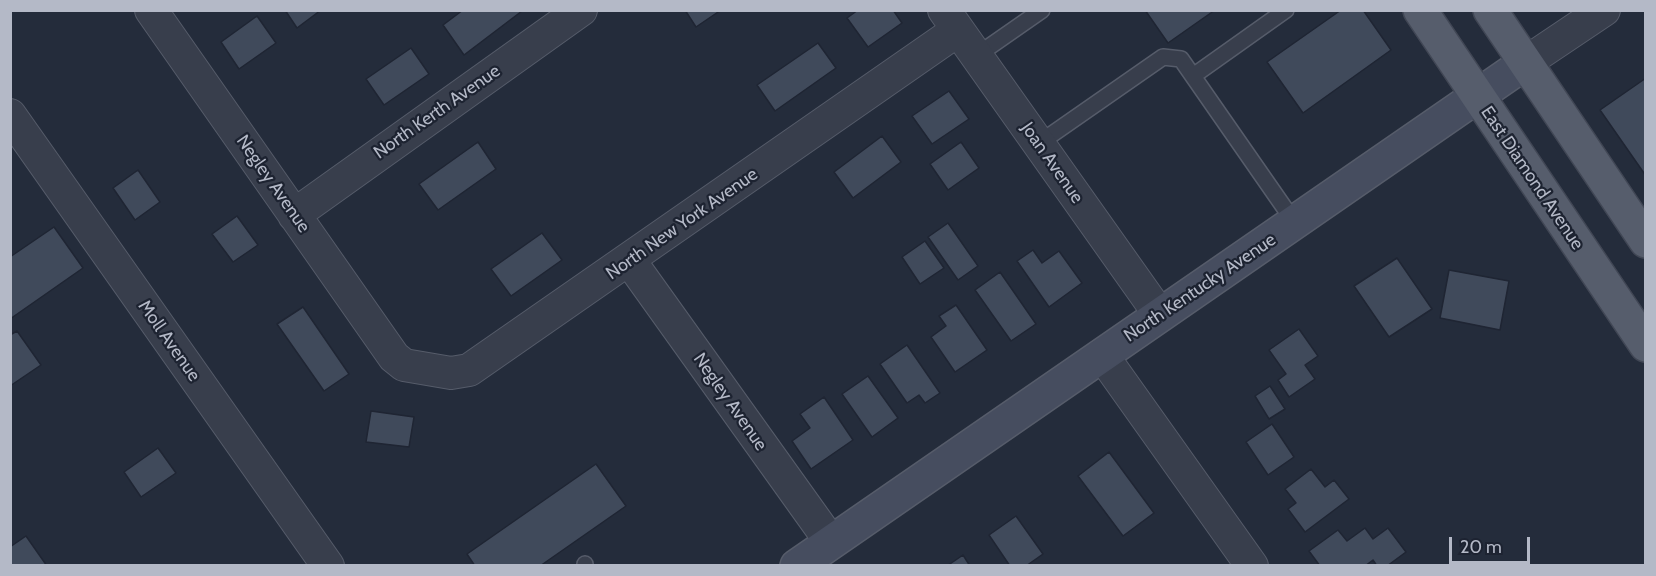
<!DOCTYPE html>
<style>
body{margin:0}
#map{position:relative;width:1656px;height:576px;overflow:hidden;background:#242c3b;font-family:Cabin,sans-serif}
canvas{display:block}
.frame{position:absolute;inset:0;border:12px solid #b4b9c7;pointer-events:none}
.scale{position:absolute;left:1449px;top:537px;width:81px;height:27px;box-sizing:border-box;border:3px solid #b4b9c7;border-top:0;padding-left:8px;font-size:18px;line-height:21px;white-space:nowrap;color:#b4b9c7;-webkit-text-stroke:4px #1d2331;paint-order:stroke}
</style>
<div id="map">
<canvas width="1656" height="576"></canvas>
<div class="frame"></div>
<div class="scale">20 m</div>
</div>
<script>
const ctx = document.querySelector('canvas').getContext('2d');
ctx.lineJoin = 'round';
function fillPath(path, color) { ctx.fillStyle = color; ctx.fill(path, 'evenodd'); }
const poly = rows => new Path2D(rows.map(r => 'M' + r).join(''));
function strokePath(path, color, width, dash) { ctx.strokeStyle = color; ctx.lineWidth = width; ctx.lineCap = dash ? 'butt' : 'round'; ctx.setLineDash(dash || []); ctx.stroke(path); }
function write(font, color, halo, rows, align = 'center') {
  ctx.font = font + ' Cabin,sans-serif'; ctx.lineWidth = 4.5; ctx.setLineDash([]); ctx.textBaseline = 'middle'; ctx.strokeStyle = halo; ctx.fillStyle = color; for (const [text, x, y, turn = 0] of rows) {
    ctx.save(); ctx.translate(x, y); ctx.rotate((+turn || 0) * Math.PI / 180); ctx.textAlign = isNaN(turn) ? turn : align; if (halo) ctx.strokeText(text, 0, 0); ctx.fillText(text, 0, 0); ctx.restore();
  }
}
const building = poly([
 [285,10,321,10,297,28,285,10],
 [463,10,522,10,522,11,464,55,443,25,463,10],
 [685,10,721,10,696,27,685,10],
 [858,10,893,10,902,23,868,47,847,18,858,10],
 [1145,10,1215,10,1168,43,1145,10],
 [1341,10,1363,10,1391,50,1303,113,1267,62,1341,10],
 [257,16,276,43,239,69,221,42,257,16],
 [818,43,836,68,775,111,757,85,818,43],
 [411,48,429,74,384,105,366,79,411,48],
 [1646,78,1646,176,1600,110,1646,78],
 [949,91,969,119,932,144,912,116,949,91],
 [882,136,901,162,853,198,834,172,882,136],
 [478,142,496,169,438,210,419,184,478,142],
 [961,142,979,168,948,190,930,164,961,142],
 [138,170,160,202,135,220,113,188,138,170],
 [237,216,258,245,233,262,212,234,237,216],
 [948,223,978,266,958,280,928,237,948,223],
 [54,227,83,268,10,319,10,257,54,227],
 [542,233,562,260,511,296,491,269,542,233],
 [925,241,944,268,920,284,902,257,925,241],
 [1033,250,1042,263,1059,251,1082,283,1049,307,1017,261,1033,250],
 [1397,258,1432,309,1389,337,1354,286,1397,258],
 [1449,270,1509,281,1500,330,1440,318,1449,270],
 [1000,272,1036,324,1011,341,975,290,1000,272],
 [956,305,987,350,955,372,931,337,946,326,939,316,956,305],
 [303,307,349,374,324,391,277,324,303,307],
 [1299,329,1318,356,1305,365,1315,379,1289,397,1278,380,1286,374,1269,350,1299,329],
 [17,331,41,365,10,386,10,335,17,331],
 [907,345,940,393,925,403,919,395,907,403,880,364,907,345],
 [868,376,898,418,872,437,842,394,868,376],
 [1270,386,1285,409,1269,419,1255,396,1270,386],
 [824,397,853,440,811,469,792,441,810,428,800,414,824,397],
 [371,411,414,417,409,447,366,442,371,411],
 [1272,424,1294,457,1268,475,1246,442,1272,424],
 [158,448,176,473,141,497,124,472,158,448],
 [1109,452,1154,513,1123,536,1078,476,1109,452],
 [596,464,626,506,540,566,475,566,467,554,596,464],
 [1311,469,1325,487,1334,480,1349,499,1305,532,1288,509,1296,503,1285,489,1311,469],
 [1016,516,1043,554,1026,566,1010,566,989,535,1016,516],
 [1365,528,1373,539,1388,528,1406,552,1387,566,1377,566,1373,560,1365,566,1320,566,1309,551,1338,530,1347,541,1365,528],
 [26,536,47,566,10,566,10,547,26,536],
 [963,555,970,566,947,566,963,555]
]);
const lane = poly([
 [976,56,1042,10],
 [1193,76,1286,10],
 [1038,144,1163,57,1181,59,1295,223],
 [585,564,585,566]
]);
const street = poly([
 [151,10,394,357,404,365,451,373,469,370,958,30],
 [944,10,1160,315],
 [1525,63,1604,10],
 [10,115,328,566],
 [294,215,581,10],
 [630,261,831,542],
 [1102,355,1252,566]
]);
const secondary = poly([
 [797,566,1525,63]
]);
const primary = poly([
 [1420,10,1646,345],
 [1490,10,1646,241]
]);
const streetNames = [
 ["North Kerth Avenue",437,112,-35],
 ["Joan Avenue",1052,163,55],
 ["East Diamond Avenue",1532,178,56],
 ["Negley Avenue",273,184,55],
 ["North New York Avenue",682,224,-35],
 ["North Kentucky Avenue",1200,288,-34],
 ["Moll Avenue",169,341,55],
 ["Negley Avenue",730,402,55]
];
fillPath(building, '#404a5b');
strokePath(building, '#1f2533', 1.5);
strokePath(lane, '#565c6a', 18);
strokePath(street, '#565c6a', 34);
strokePath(secondary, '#565c6a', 36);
strokePath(primary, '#414755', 36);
strokePath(lane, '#383e4c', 15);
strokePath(street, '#383e4c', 32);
strokePath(secondary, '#464d5f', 33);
strokePath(primary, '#565d6c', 33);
write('18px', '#b4b9c7', '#1d2331', streetNames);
</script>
